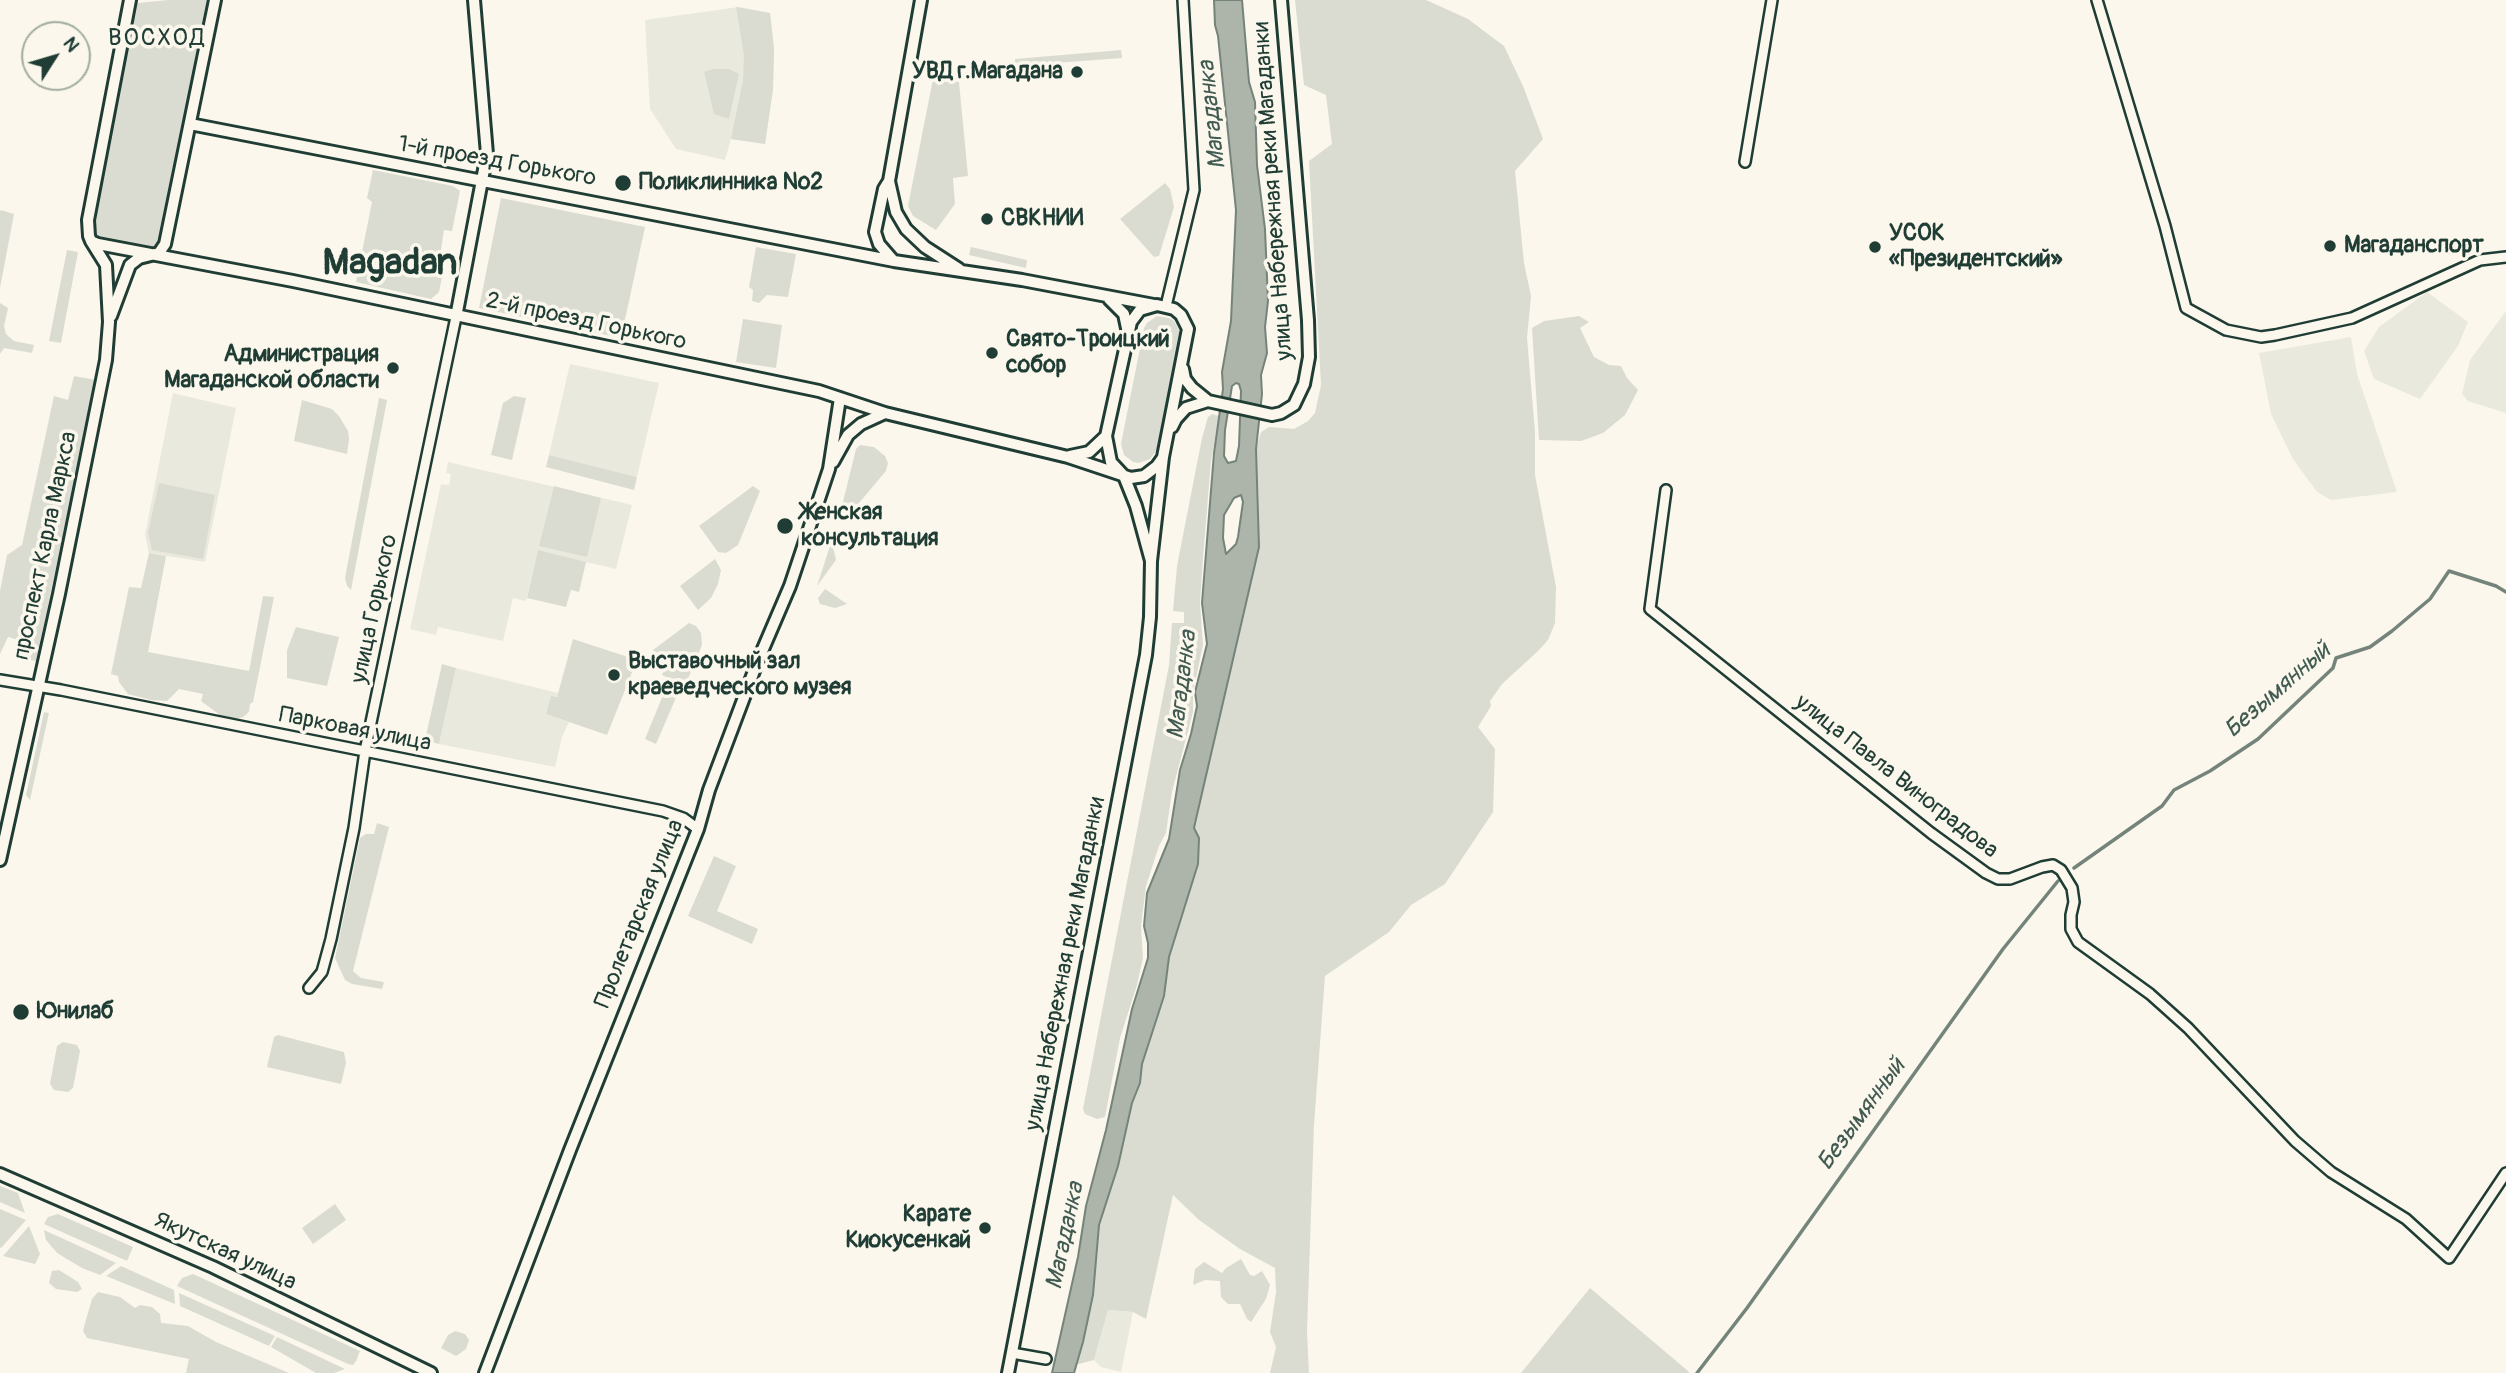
<!DOCTYPE html>
<meta charset="utf-8">
<style>
body{margin:0}
#map{position:relative;width:2506px;height:1373px;overflow:hidden;background:#fbf7ec;font-family:Pangolin,sans-serif}
canvas{display:block}
.north{position:absolute;left:21px;top:21px;width:70px;height:70px;box-sizing:border-box;background:#fbf7ec;border:2px solid #a3ada2;border-radius:50%;rotate:53deg;font-size:19px;font-weight:700;line-height:28px;text-align:center;color:#1f3d34}
.north::after{content:'';display:block;margin:auto;width:24px;height:32px;background:#1f3d34;clip-path:polygon(50% 0,100% 100%,50% 72%,0 100%)}
</style>
<div id="map">
<canvas width="2506" height="1373"></canvas>
<div class="north">N</div>
</div>
<script>
const ctx = document.querySelector('canvas').getContext('2d');
ctx.lineJoin = 'round';
function fillPath(path, color) { ctx.fillStyle = color; ctx.fill(path, 'evenodd'); }
const poly = rows => new Path2D(rows.map(r => 'M' + r).join(''));
function strokePath(path, color, width, dash) { ctx.strokeStyle = color; ctx.lineWidth = width; ctx.lineCap = dash ? 'butt' : 'round'; ctx.setLineDash(dash || []); ctx.stroke(path); }
function write(font, color, halo, rows, align = 'center') {
  ctx.font = font + ' Pangolin,sans-serif'; ctx.lineWidth = 7; ctx.setLineDash([]); ctx.textBaseline = 'middle'; ctx.strokeStyle = halo; ctx.fillStyle = color; for (const [text, x, y, turn = 0] of rows) {
    ctx.save(); ctx.translate(x, y); ctx.rotate((+turn || 0) * Math.PI / 180); ctx.textAlign = isNaN(turn) ? turn : align; if (halo) ctx.strokeText(text, 0, 0); ctx.fillText(text, 0, 0); ctx.restore();
  }
}
const built = poly([
 [739,7,770,13,774,49,773,89,765,144,731,139,725,160,676,149,650,109,645,20],
 [2427,292,2468,322,2458,346,2420,399,2374,379,2364,351,2379,327],
 [2506,311,2506,413,2468,401,2462,394,2470,360],
 [2351,337,2357,374,2397,492,2331,500,2317,492,2293,459,2271,414,2259,353],
 [570,364,659,383,637,477,549,455],
 [173,393,236,408,205,562,149,553,145,535],
 [448,462,632,505,616,569,538,551,526,601,513,598,503,641,438,627,436,635,410,629,441,484,449,485,451,474,446,473],
 [456,668,558,693,546,714,569,722,562,737,555,767,439,744],
 [1108,1310,1133,1312,1121,1372,1101,1367,1094,1360]
]);
const green = poly([
 [168,0,215,0,159,253,98,244,88,220,129,4],
 [1295,0,1426,0,1468,19,1504,46,1523,86,1543,139,1515,171,1524,263,1531,296,1527,338,1535,432,1535,475,1556,587,1555,623,1548,640,1537,652,1502,684,1490,701,1491,706,1478,727,1495,749,1493,812,1445,884,1411,905,1389,932,1325,976,1314,1125,1307,1331,1309,1373,1270,1373,1276,1347,1270,1332,1276,1292,1275,1268,1240,1249,1199,1220,1173,1195,1146,1319,1133,1312,1108,1310,1094,1360,1079,1364,1076,1363,1078,1357,1093,1295,1099,1225,1118,1166,1132,1103,1140,1083,1142,1064,1164,996,1169,957,1198,845,1199,838,1194,828,1196,819,1259,547,1256,449,1261,432,1269,427,1294,429,1308,421,1315,413,1321,385,1309,161,1332,144,1326,95,1304,85],
 [736,7,770,13,774,49,773,89,765,144,731,139,743,80,744,56],
 [1121,50,1122,58,1015,66,1015,59],
 [713,69,729,69,739,74,729,119,714,114,704,72],
 [941,77,950,81,959,82,968,176,953,178,955,204,936,230,913,216,908,206,933,79],
 [373,170,453,186,460,191,452,231,444,230,440,256,446,257,439,292,431,299,356,282,372,202,367,198],
 [1165,183,1170,189,1174,207,1159,256,1154,257,1120,219],
 [501,198,645,227,621,338,479,308],
 [1,210,14,214,0,288,0,211],
 [756,247,796,254,788,297,767,295,759,303,752,301,753,290,749,287],
 [971,247,1027,260,1026,268,969,255],
 [67,250,78,252,61,343,49,341],
 [0,303,8,308,4,326,6,334,14,341,34,345,32,353,4,348,0,354],
 [1157,316,1169,318,1174,321,1180,332,1180,339,1157,450,1150,459,1139,463,1133,462,1124,455,1121,444,1144,328,1147,323],
 [1579,316,1589,322,1580,328,1594,357,1609,365,1621,366,1627,378,1638,390,1625,415,1603,433,1581,441,1539,440,1532,328,1544,321],
 [743,319,782,325,776,368,736,362],
 [74,376,96,380,36,661,26,659,22,641,8,637,0,654,0,591,7,555,22,545,54,396,68,400],
 [514,396,526,398,512,460,491,455,503,403],
 [379,398,387,400,351,590,347,586,345,578],
 [302,400,332,409,339,416,348,431,349,439,347,454,294,441],
 [1212,414,1219,416,1211,461,1203,558,1200,603,1203,645,1193,692,1193,712,1172,792,1166,833,1159,846,1146,886,1141,926,1143,958,1137,985,1120,1038,1105,1117,1097,1119,1085,1114,1083,1109,1169,665,1172,623,1184,623,1184,612,1173,611,1177,566,1202,438,1208,417],
 [860,445,874,447,885,456,888,463,886,471,848,516,844,517,840,514,856,449],
 [549,455,637,477,634,490,546,467],
 [159,483,215,495,203,559,152,550,148,533],
 [554,486,601,498,587,557,539,546],
 [753,486,760,491,738,545,726,553,718,552,699,526],
 [830,546,833,547,836,560,817,586],
 [538,550,586,562,579,592,571,590,566,607,527,598],
 [149,553,166,556,148,652,249,671,263,596,274,597,253,702,250,704,249,712,243,717,236,719,220,715,201,701,203,694,179,689,167,701,151,700,128,694,119,682,118,676,111,674,129,587,141,588],
 [715,559,721,570,718,584,711,598,698,610,680,586],
 [825,589,847,604,835,608,820,604,818,598],
 [689,623,696,626,701,633,702,645,685,686,662,675,666,667,655,661,653,650],
 [296,627,339,637,327,686,287,678,287,650],
 [573,639,637,660,607,735,546,714,551,696,557,697],
 [442,664,456,668,439,744,425,740],
 [666,688,678,693,656,744,645,739],
 [44,712,49,713,30,800,26,795],
 [377,823,389,827,353,971,361,978,384,982,382,989,352,984,345,980,335,958,360,838,366,834,374,834],
 [714,856,736,866,717,911,758,929,752,944,688,916],
 [278,1035,344,1052,346,1063,341,1084,267,1067,274,1037],
 [63,1042,77,1045,80,1051,73,1088,68,1092,54,1090,50,1084,57,1046],
 [0,1186,18,1193,25,1213,0,1202],
 [335,1204,346,1220,313,1244,302,1228],
 [0,1209,26,1220,1,1248,0,1247],
 [58,1214,133,1247,127,1261,44,1224,48,1217],
 [29,1226,40,1254,35,1264,3,1256],
 [44,1230,116,1263,100,1275,82,1268,57,1253,46,1240],
 [1241,1259,1250,1275,1254,1276,1262,1271,1270,1285,1266,1299,1251,1322,1247,1319,1240,1304,1228,1304,1221,1297,1220,1281,1205,1280,1193,1285,1195,1269,1204,1262,1222,1273,1226,1268],
 [121,1266,174,1290,175,1304,106,1276],
 [59,1270,78,1282,82,1289,77,1292,56,1289,49,1283,52,1271],
 [193,1274,360,1351,356,1361,353,1365,348,1364,177,1286,182,1278],
 [1590,1288,1688,1371,1689,1373,1521,1373],
 [98,1292,120,1297,135,1308,140,1305,152,1307,160,1314,161,1323,188,1326,216,1342,289,1373,186,1373,189,1359,87,1338,83,1331,85,1323,92,1299],
 [179,1293,275,1336,269,1346,180,1306],
 [455,1331,465,1334,469,1340,466,1349,456,1356,441,1348,448,1335],
 [277,1337,345,1369,334,1373,316,1373,271,1347]
]);
const water = poly([
 [1214,0,1242,0,1249,82,1255,102,1257,165,1265,229,1268,301,1265,327,1267,353,1261,375,1262,394,1256,449,1259,547,1196,819,1194,828,1199,838,1198,864,1169,957,1164,996,1142,1064,1140,1083,1132,1103,1118,1166,1099,1225,1093,1295,1083,1342,1074,1373,1052,1373,1078,1257,1086,1206,1106,1130,1132,1009,1148,958,1148,943,1144,926,1147,893,1169,839,1180,770,1191,734,1197,706,1195,692,1207,644,1202,603,1214,453,1223,389,1222,372,1231,321,1236,210,1218,36,1215,25,1214,0],
 [1236,383,1239,384,1241,391,1239,446,1236,461,1228,463,1224,456,1225,430,1232,386,1236,383],
 [1241,495,1243,502,1238,537,1236,544,1226,554,1223,538,1224,515,1234,498,1241,495]
]);
const stream = poly([
 [2074,868,2162,806,2174,790,2210,771,2258,739,2333,668,2336,658,2370,647,2392,631,2430,599,2449,571,2496,586,2506,592],
 [1697,1373,1747,1308,2003,949,2058,881]
]);
const minor = poly([
 [2097,0,2165,226,2186,308,2226,330,2261,337,2275,335,2352,318,2480,260,2506,257],
 [1745,162,1772,0],
 [1166,306,1194,190,1183,0],
 [1666,490,1650,609,1931,833,1986,873,1998,879,2010,879,2042,867,2053,865,2061,870,2072,888,2074,902,2071,915,2071,929,2078,942,2150,994,2188,1028,2295,1141,2331,1172,2406,1219,2449,1258,2506,1173],
 [0,680,61,690,663,811,683,818,698,829],
 [309,988,322,972,331,939,354,828,365,751,456,317],
 [1012,1353,1046,1359]
]);
const tertiary = poly([
 [130,0,88,220,89,236,91,241,98,244,293,281,819,391,885,413,1068,457,1131,478,1144,476,1157,466,1162,459],
 [190,124,894,261,1022,280,1154,305],
 [889,181,896,212,906,229,925,247,959,269],
 [892,259,879,244,875,232,884,189,889,181,921,0],
 [1109,299,1124,314,1128,333],
 [111,316,130,265,139,258,159,253,165,244,215,0],
 [456,317,487,154,474,0],
 [1183,369,1185,379,1192,388,1208,401,1272,415,1281,413,1294,405,1304,384,1309,357,1308,320,1281,0],
 [1172,427,1176,419,1186,408,1208,401],
 [1070,456,1089,452,1106,436],
 [833,462,848,435,861,424,885,413],
 [0,860,59,594,106,360,109,322,106,265,91,241],
 [0,1174,213,1267,431,1373],
 [485,1373,570,1150,698,829,709,790,757,663,790,586,829,469,840,398],
 [1008,1373,1146,655,1150,617,1151,561,1163,457,1188,329,1181,315,1174,309,1157,305,1140,310,1131,322,1106,436,1111,462,1124,476,1136,506,1151,561]
]);
const markers = [
 [1077,72,7,"#1f3d34"],
 [623,183,9,"#1f3d34"],
 [987,219,7,"#1f3d34"],
 [2330,246,7,"#1f3d34"],
 [1875,247,7,"#1f3d34"],
 [992,353,7,"#1f3d34"],
 [393,368,7,"#1f3d34"],
 [785,526,9,"#1f3d34"],
 [614,675,7,"#1f3d34"],
 [21,1012,9,"#1f3d34"],
 [985,1228,7,"#1f3d34"]
];
const poiNames = [
 ["УВД г.Магадана",1063,72,"right"],
 ["Поликлинника №2",639,183],
 ["СВКНИИ",1001,219],
 ["УСОК",1889,234],
 ["«Президентский»",1889,260],
 ["Магаданспорт",2344,246],
 ["Свято-Троицкий",1006,340],
 ["собор",1006,366],
 ["Администрация",379,355,"right"],
 ["Магаданской области",379,381,"right"],
 ["Женская",801,513],
 ["консультация",801,539],
 ["Выставочный зал",628,662],
 ["краеведческого музея",628,688],
 ["Юнилаб",37,1012],
 ["Карате",971,1215,"right"],
 ["Киокусенкай",971,1241,"right"]
];
const streetNames = [
 ["1-й проезд Горького",497,162,10],
 ["улица Набережная реки Магаданки",1274,191,-94],
 ["2-й проезд Горького",586,322,12],
 ["проспект Карла Маркса",46,546,-78],
 ["улица Горького",375,609,-78],
 ["Парковая улица",355,730,11],
 ["улица Павла Виноградова",1896,777,38],
 ["Пролетарская улица",640,914,-68],
 ["улица Набережная реки Магаданки",1066,964,-79],
 ["Якутская улица",225,1252,25]
];
const neighbourhoodNames = [
 ["ВОСХОД",157,39]
];
const waterNames = [
 ["Магаданка",1213,115,-96],
 ["Магаданка",1183,685,-83],
 ["Безымянный",2278,691,-41],
 ["Безымянный",1862,1115,-54],
 ["Магаданка",1066,1236,-78]
];
const townNames = [
 ["Magadan",390,265]
];
fillPath(built, '#eae9de');
fillPath(green, '#dbdcd1');
fillPath(water, '#adb4aa');
strokePath(water, '#74847b', 2);
strokePath(stream, '#74847b', 3.5);
strokePath(minor, '#1f3d34', 14);
strokePath(tertiary, '#1f3d34', 16);
strokePath(minor, '#fbf7ec', 9);
strokePath(tertiary, '#fbf7ec', 10);
for (const [x, y, r, color] of markers) { const dot = new Path2D(); dot.arc(x, y, r, 0, 2 * Math.PI); ctx.fillStyle = color; ctx.fill(dot); strokePath(dot, '#fbf7ec', 2.5); }
write('bold 23px', '#1f3d34', '#fbf7ec', poiNames, 'left');
write('23px', '#1f3d34', '#fbf7ec', streetNames);
ctx.letterSpacing = '2px';
write('24px', '#1f3d34', '#fbf7ec', neighbourhoodNames);
ctx.letterSpacing = '0px';
write('italic 24px', '#425b52', '#fbf7ec', waterNames);
write('bold 37px', '#1f3d34', '#fbf7ec', townNames);
</script>
